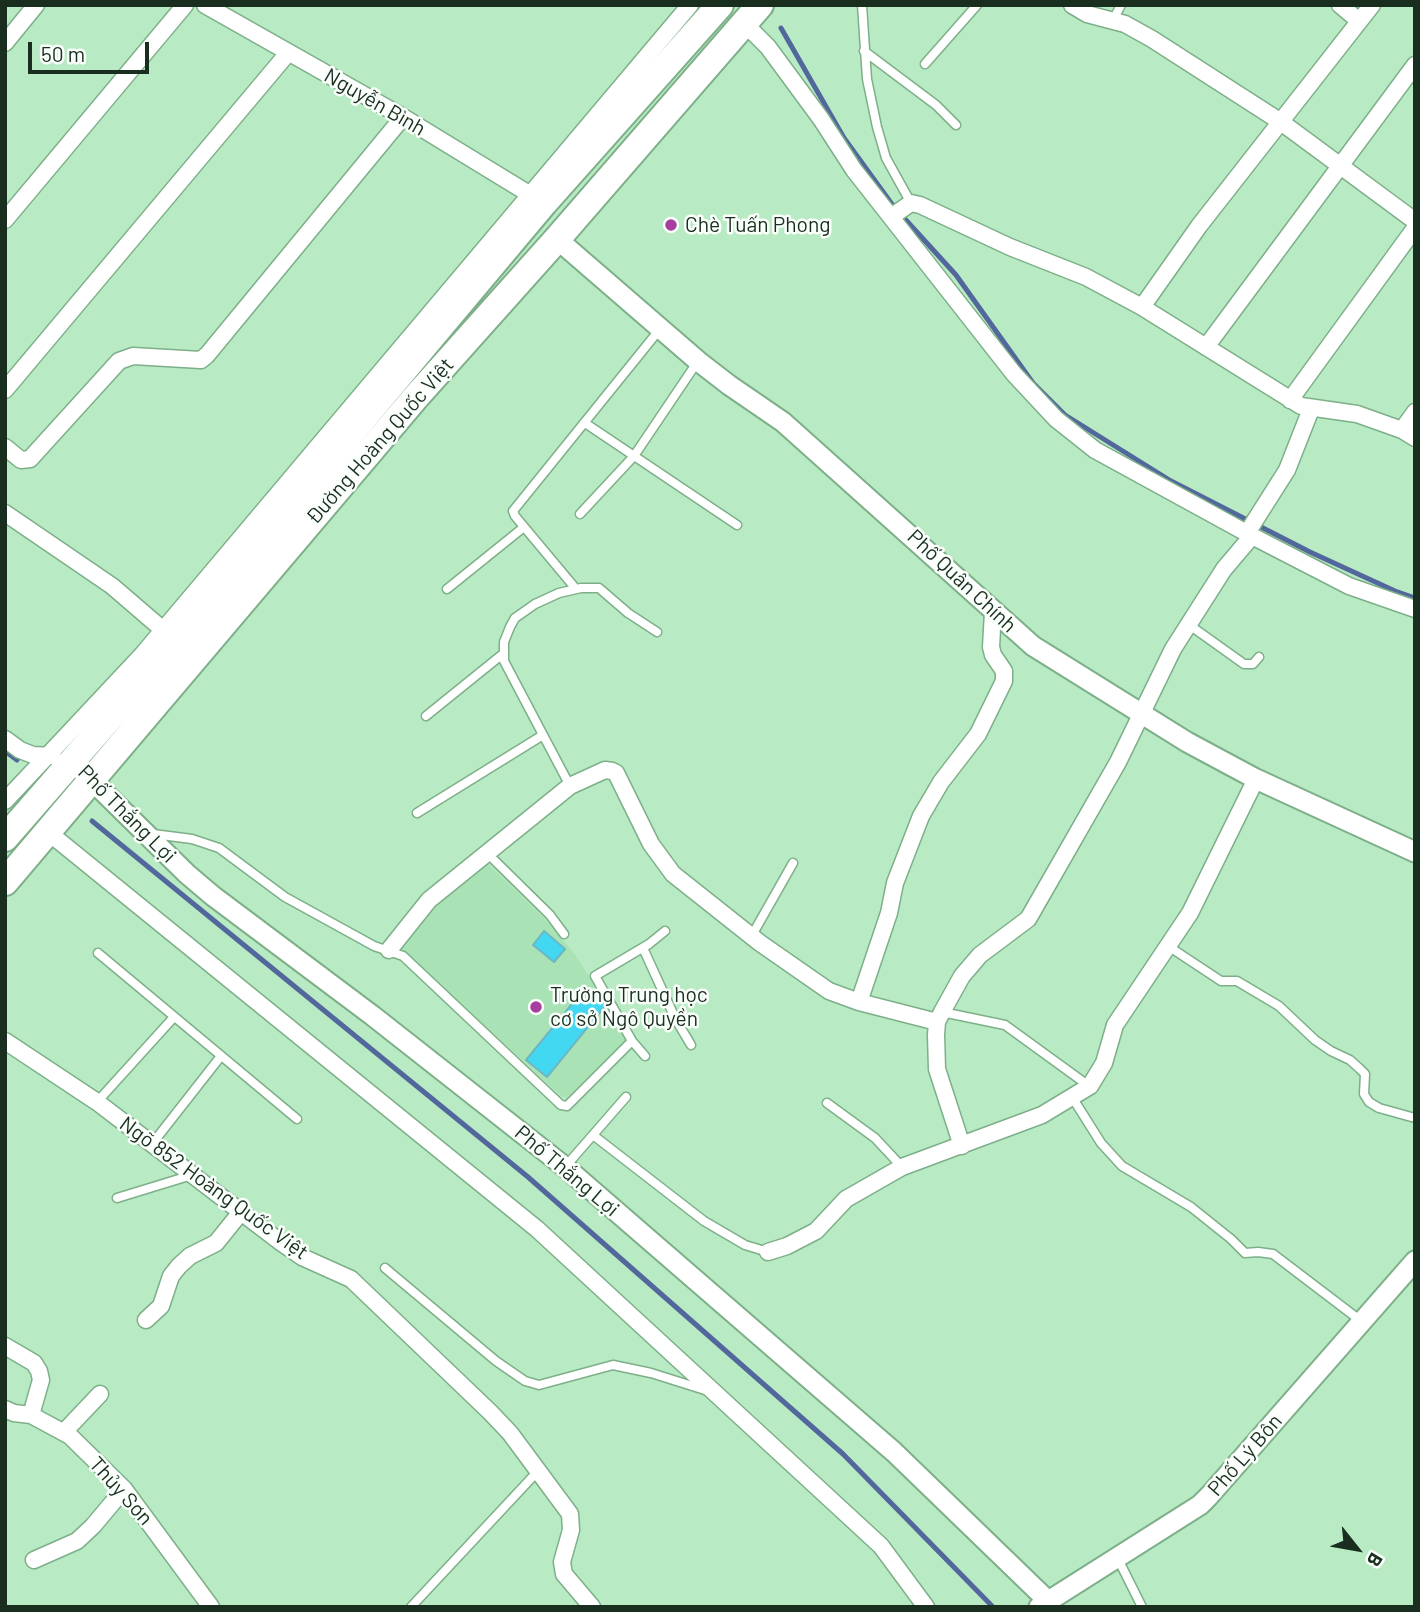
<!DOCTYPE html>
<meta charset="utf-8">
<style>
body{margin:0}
#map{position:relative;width:1420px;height:1612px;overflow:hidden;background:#b8ebc3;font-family:Barlow,sans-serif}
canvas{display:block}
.frame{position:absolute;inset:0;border:7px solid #1a2e1f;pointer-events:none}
.north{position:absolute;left:1322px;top:1514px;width:70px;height:70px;-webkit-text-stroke:5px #fafffb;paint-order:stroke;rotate:121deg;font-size:19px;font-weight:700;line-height:28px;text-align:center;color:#1a2e1f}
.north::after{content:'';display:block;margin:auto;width:24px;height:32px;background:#1a2e1f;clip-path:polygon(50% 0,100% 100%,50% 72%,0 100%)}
.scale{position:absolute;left:28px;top:42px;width:121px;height:32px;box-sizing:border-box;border:4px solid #1a2e1f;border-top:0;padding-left:9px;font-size:21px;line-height:24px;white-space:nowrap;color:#1a2e1f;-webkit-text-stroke:5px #fafffb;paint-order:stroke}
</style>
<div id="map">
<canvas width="1420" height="1612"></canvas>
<div class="frame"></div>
<div class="north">B</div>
<div class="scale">50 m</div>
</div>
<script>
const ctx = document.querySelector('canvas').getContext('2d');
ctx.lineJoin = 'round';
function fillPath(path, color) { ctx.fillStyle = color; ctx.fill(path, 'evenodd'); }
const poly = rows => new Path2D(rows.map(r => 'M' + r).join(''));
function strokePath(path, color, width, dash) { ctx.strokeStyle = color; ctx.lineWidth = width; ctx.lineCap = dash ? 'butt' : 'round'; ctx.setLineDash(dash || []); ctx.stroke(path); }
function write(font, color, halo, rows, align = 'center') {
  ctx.font = font + ' Barlow,sans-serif'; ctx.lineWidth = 5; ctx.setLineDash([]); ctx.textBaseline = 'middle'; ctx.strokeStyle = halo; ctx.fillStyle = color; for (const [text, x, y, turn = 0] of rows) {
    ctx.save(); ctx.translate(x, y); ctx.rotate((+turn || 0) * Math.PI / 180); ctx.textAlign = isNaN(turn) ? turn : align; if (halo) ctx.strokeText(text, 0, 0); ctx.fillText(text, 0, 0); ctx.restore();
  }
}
const built = poly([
 [486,862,544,918,574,953,628,1038,566,1098,561,1096,400,947,400,939]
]);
const stream = poly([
 [781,28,844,138,894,207,956,275,1033,383,1065,415,1171,481,1310,552,1395,591,1415,598],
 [5,751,17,760],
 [92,821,528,1177,843,1454,993,1607]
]);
const building = poly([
 [544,931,565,949,554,962,533,945,544,931],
 [586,987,601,999,605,1006,547,1077,526,1060,586,987]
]);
const service = poly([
 [862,5,867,79,877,127,886,158,911,203],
 [1113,20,1121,5],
 [864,51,936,105,956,125],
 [925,64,977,5],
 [585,423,737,525],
 [580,514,634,456,698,361],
 [447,589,524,527],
 [576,589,515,516,513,511,660,329],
 [1188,624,1244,664,1253,664,1259,657],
 [426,716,504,653],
 [570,786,504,661,504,642,510,627,515,618,535,604,559,593,581,588,599,588,628,613,657,632],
 [417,813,543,735],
 [153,834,192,839,219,848,285,897,374,946,403,956,561,1105,567,1106,632,1041],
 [487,853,550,915,564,934],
 [751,937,793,863],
 [1168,946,1221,981,1237,981,1279,1006,1315,1040,1331,1051,1350,1060,1360,1069,1365,1074,1364,1094,1369,1102,1379,1108,1415,1118],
 [643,948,675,1018,691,1045],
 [98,953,297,1119],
 [942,1012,1005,1025,1089,1086],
 [645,1056,632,1041,595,976,649,944,665,931],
 [1072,1097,1101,1143,1122,1166,1191,1207,1231,1239,1245,1253,1258,1252,1273,1254,1361,1321],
 [97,1102,174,1017],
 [827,1103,875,1138,902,1167],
 [593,1135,704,1221,745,1245,768,1252],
 [152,1144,221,1056],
 [565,1167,626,1097],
 [117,1198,192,1175],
 [385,1268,496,1361,525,1381,539,1385,613,1365,651,1373,705,1390],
 [1118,1559,1142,1607],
 [411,1607,538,1471]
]);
const minor = poly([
 [205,5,403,117,539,200],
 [1072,5,1087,14,1125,24,1152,39,1281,122,1415,221],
 [1340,5,1359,21],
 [745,24,768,47,821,119,854,170,1014,374,1056,419,1095,450,1252,536,1349,586,1415,609],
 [5,43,36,5],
 [891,217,911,203,920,205,1010,247,1086,277,1142,307,1301,406,1357,414,1402,430,1415,438],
 [5,220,185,5],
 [1142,307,1199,226,1372,5],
 [1206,347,1415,65],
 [5,390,288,53],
 [1290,400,1415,228],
 [1402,430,1415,412],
 [5,447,21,460,30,459,119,361,133,356,201,360,207,355,403,117],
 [5,513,112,586,169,635],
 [1247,533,1287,470,1311,409],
 [5,739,20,750,33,755,53,756],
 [5,801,142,655,690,5],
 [48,832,537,1229,881,1546,926,1607],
 [389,950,429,900,570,786,605,770,612,771,616,773,651,844,673,874,760,943,829,991,859,1002,937,1022],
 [859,1002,889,913,895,883,921,816,941,782,978,734,1004,681,1004,671,993,655,991,647,993,612],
 [5,1041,97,1102,279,1241,302,1257,351,1279,490,1412,510,1433,570,1514,571,1530,562,1562,564,1574,592,1607],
 [962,1146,937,1069,936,1035,937,1022,942,1012,962,976,980,955,1028,919,1031,914,1118,762,1173,649,1224,569,1252,536],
 [768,1252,787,1246,816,1231,846,1199,902,1167,1042,1115,1090,1086,1104,1063,1115,1025,1190,913,1256,779],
 [146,1320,161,1306,171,1276,179,1266,190,1256,216,1243,241,1212],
 [5,1346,34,1363,39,1371,41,1380,31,1415],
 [5,1409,14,1413,31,1415,70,1436,124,1489,211,1607],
 [64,1432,100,1394],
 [34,1560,77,1541,93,1526,124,1489]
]);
const tertiary = poly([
 [557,239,698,361,729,385,783,422,1033,646,1187,742,1256,779,1415,852],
 [72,761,187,874,213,896,373,1016,565,1167,894,1452,1047,1600],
 [1039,1607,1200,1505,1209,1496,1415,1261]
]);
const trunk = poly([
 [5,838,176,642,544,203,720,5],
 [5,882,415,398,557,239,760,5]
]);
const markers = [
 [671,225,7,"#a83e9f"],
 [536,1007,7,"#a83e9f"]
];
const streetNames = [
 ["Nguyễn Bình",375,102,30],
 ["Đường Hoàng Quốc Việt",380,441,-49],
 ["Phố Quân Chính",962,581,43],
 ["Phố Thắng Lợi",127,814,45],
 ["Phố Thắng Lợi",567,1171,40],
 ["Ngõ 852 Hoàng Quốc Việt",214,1188,36],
 ["Phố Lý Bôn",1245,1455,-49],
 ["Thủy Sơn",121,1491,48]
];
const poiNames = [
 ["Chè Tuấn Phong",685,225],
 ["Trường Trung học",550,995],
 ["cơ sở Ngô Quyền",550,1019]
];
fillPath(built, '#a8e2b5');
strokePath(stream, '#52679c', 5);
fillPath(building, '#43d8f1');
strokePath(building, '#6db7c5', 2);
strokePath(service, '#7daf88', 11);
strokePath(minor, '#7daf88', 19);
strokePath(tertiary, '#7daf88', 23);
strokePath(trunk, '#7daf88', 30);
strokePath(service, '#fff', 8);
strokePath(minor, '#fff', 16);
strokePath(tertiary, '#fff', 19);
strokePath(trunk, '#fff', 26);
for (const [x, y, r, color] of markers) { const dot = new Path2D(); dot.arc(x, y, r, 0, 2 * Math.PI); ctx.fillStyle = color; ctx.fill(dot); strokePath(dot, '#fafffb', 2.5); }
write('21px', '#1a2e1f', '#fafffb', streetNames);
write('21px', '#1a2e1f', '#fafffb', poiNames, 'left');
</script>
